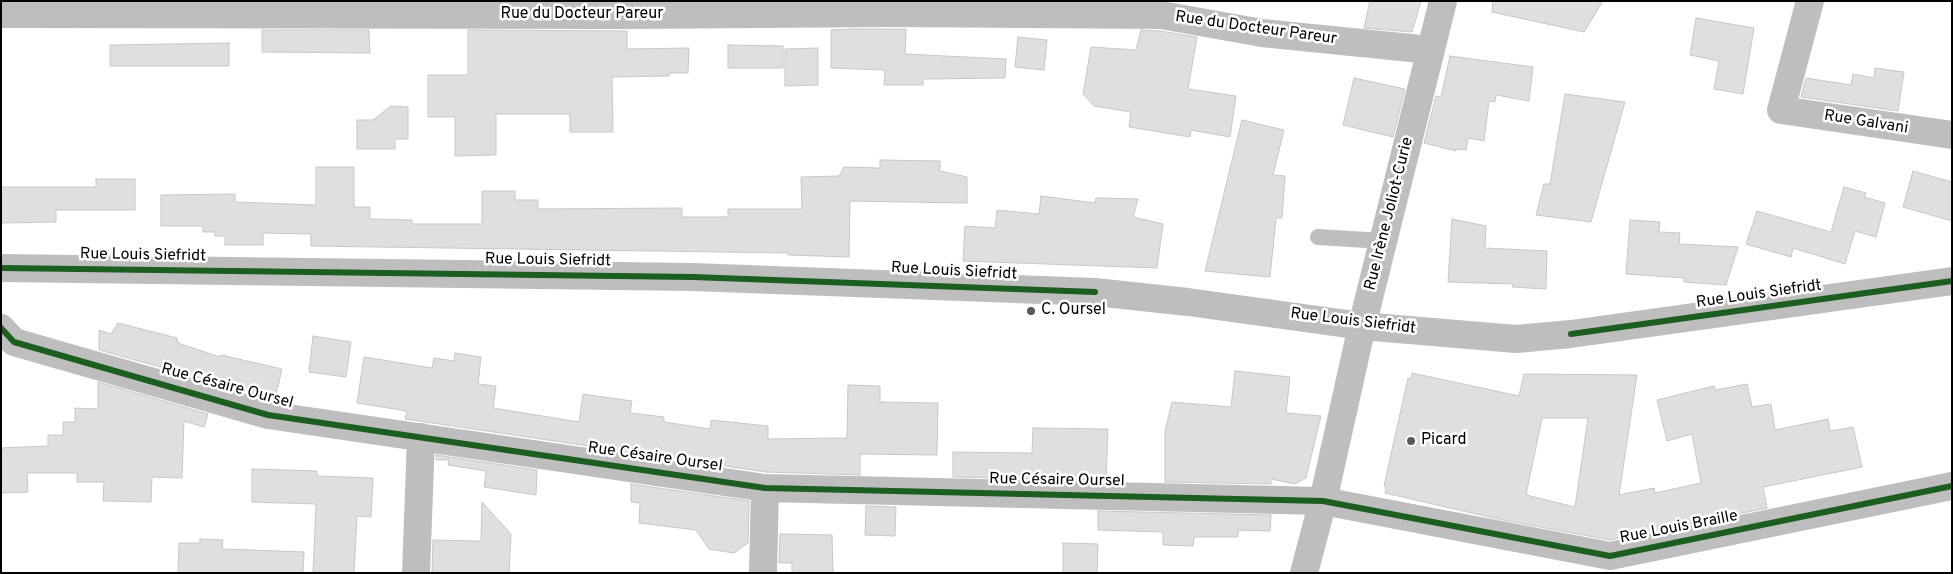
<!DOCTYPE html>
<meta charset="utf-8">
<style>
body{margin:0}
#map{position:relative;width:1953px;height:574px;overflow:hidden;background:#fff;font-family:Overpass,sans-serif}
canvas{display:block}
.frame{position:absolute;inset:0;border:2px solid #000;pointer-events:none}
</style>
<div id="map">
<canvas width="1953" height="574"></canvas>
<div class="frame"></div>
</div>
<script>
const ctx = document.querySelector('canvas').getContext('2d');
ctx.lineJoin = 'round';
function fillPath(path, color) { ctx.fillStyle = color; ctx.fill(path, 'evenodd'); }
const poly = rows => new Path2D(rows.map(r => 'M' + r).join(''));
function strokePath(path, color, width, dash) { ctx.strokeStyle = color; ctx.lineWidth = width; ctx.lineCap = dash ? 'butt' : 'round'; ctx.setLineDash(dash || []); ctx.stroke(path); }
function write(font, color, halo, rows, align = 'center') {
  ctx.font = font + ' Overpass,sans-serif'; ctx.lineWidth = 5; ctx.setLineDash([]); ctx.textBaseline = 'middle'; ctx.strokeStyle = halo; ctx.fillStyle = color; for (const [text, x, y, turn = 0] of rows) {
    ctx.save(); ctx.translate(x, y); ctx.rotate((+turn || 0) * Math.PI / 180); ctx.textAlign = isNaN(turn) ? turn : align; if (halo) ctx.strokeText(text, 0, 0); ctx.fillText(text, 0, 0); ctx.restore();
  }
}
const building = poly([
 [1370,1,1421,1,1412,32,1364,28,1370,1],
 [1493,1,1603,1,1584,32,1492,12,1493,1],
 [1696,18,1754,28,1743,94,1714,89,1719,61,1690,55,1696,18],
 [851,29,906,29,905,54,1006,59,1005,78,923,79,923,85,884,85,885,70,831,68,831,30,851,29],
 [262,30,369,30,370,53,262,52,262,30],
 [468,30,627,31,627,49,689,48,688,73,669,73,669,76,612,77,613,132,570,132,570,114,496,114,496,155,455,156,455,117,428,117,428,75,468,75,468,30],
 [1141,30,1160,31,1197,37,1188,89,1236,96,1230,137,1191,130,1190,137,1129,127,1131,112,1094,106,1083,94,1091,47,1136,50,1141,30],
 [1018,37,1047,40,1044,70,1015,67,1018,37],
 [229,43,229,66,110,66,110,45,229,43],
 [728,45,783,46,783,68,728,68,728,45],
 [818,48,818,85,785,86,785,49,818,48],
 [1450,56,1533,67,1529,101,1496,95,1495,102,1489,101,1484,141,1468,138,1466,150,1456,149,1456,151,1424,143,1436,96,1441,97,1450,56],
 [1875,68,1904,72,1898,111,1801,97,1806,78,1851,85,1853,74,1874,78,1875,68],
 [1354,78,1405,89,1393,137,1343,125,1354,78],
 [1565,94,1625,102,1591,222,1536,215,1544,184,1550,184,1565,94],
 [391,106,408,107,408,139,395,139,395,149,357,149,357,120,373,120,391,106],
 [1242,120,1284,130,1273,175,1285,176,1282,218,1276,218,1270,277,1205,271,1242,120],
 [880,160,940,161,940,171,967,177,967,203,850,201,849,257,788,255,788,253,311,246,311,234,263,233,263,245,225,245,225,236,215,236,215,232,203,232,203,226,161,226,161,195,235,194,235,202,316,205,316,167,354,167,354,207,370,207,370,219,412,220,412,224,482,224,482,191,515,191,515,200,538,200,538,209,682,208,682,217,728,217,728,209,802,209,801,177,839,176,844,167,880,168,880,160],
 [1913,171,1952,182,1952,221,1903,207,1913,171],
 [96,179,135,179,135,210,56,210,56,222,1,223,1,187,96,187,96,179],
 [1844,187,1866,193,1864,197,1885,203,1876,237,1855,231,1845,264,1793,248,1791,257,1746,244,1757,211,1831,232,1844,187],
 [1041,196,1095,203,1096,198,1138,199,1133,217,1163,224,1157,268,963,261,965,226,995,228,997,210,1039,214,1041,196],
 [1452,219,1486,226,1485,248,1547,251,1546,289,1512,287,1513,284,1448,282,1452,219],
 [1630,220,1660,222,1659,232,1680,233,1679,244,1738,247,1726,285,1684,282,1684,278,1626,274,1630,220],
 [118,323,177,338,178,343,220,357,221,355,282,369,275,399,99,350,99,330,111,334,118,323],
 [313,336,351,342,346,377,309,372,313,336],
 [455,353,481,357,478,384,496,386,493,408,579,422,583,394,632,401,630,413,664,417,664,422,710,429,711,420,768,426,768,439,847,438,848,385,880,386,880,402,938,403,937,455,860,454,860,475,766,472,405,419,407,411,357,403,364,357,432,368,434,358,454,361,455,353],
 [1235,371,1290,377,1286,413,1321,416,1306,478,1295,484,1271,479,1271,484,1165,482,1165,431,1172,402,1231,407,1235,371],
 [1412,373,1519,396,1524,374,1637,375,1619,495,1654,488,1655,493,1701,483,1692,434,1667,441,1657,400,1714,386,1715,390,1747,384,1752,407,1771,404,1775,430,1828,419,1830,431,1853,427,1862,467,1763,487,1767,508,1610,540,1498,519,1385,493,1386,487,1384,486,1408,378,1411,379,1412,373],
 [1542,418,1588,418,1575,507,1526,495,1542,418],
 [98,382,208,414,204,427,184,421,182,478,152,477,151,502,103,501,104,482,77,482,77,473,27,473,28,492,1,493,1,448,48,446,48,435,63,435,63,422,75,422,75,408,98,409,98,382],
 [1033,428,1108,429,1106,480,953,477,953,452,1032,453,1033,428],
 [436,455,537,470,536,495,484,487,486,471,448,465,449,460,436,460,436,455],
 [252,469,317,471,317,476,373,478,371,517,357,516,354,573,313,573,316,504,252,502,252,469],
 [631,484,749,501,748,543,734,553,709,549,696,530,639,523,640,503,631,502,631,484],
 [482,502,511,534,509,573,432,573,433,540,481,541,482,502],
 [866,506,896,507,895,536,865,535,866,506],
 [1098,511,1271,515,1270,531,1238,530,1238,537,1194,537,1193,546,1163,545,1163,532,1098,530,1098,511],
 [780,534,832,535,833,573,792,573,792,563,779,563,780,534],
 [200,539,223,540,222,549,304,552,303,573,178,573,179,543,200,543,200,539],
 [1063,543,1098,544,1097,573,1063,573,1063,543]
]);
const service = poly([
 [1318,237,1383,241]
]);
const minor = poly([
 [1810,1,1781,110,1952,135],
 [1,14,630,15,889,13,1161,15,1262,33,1431,50],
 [1,328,14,342,268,415,765,488,1323,501,1610,556,1952,486],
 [416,573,421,437],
 [763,573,765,488]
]);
const tertiary = poly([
 [1,268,693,277,1095,292,1188,302,1362,326,1516,339,1571,334,1952,281],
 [1304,573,1323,501,1362,326,1443,1]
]);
const cycleway = poly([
 [1,268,693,277,1095,292],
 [1,328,14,342,268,415,765,488,1323,501,1610,556,1952,486],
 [1571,334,1952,281]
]);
const markers = [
 [1031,311,5,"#595959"],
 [1411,441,5,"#595959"]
];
const streetNames = [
 ["Rue du Docteur Pareur",582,15],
 ["Rue du Docteur Pareur",1256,29,8],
 ["Rue Galvani",1866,123,9],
 ["Rue Irène Joliot-Curie",1390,214,-76],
 ["Rue Louis Siefridt",143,256,1],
 ["Rue Louis Siefridt",548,261,1],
 ["Rue Louis Siefridt",954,272,3],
 ["Rue Louis Siefridt",1759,295,-8],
 ["Rue Louis Siefridt",1353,322,7],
 ["Rue Césaire Oursel",227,387,15],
 ["Rue Césaire Oursel",655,458,8],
 ["Rue Césaire Oursel",1057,481,1],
 ["Rue Louis Braille",1679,528,-11]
];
const poiNames = [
 ["C. Oursel",1041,311],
 ["Picard",1421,441]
];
fillPath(building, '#dfdfdf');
strokePath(building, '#c7c7c7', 1);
strokePath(service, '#bebebe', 16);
strokePath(minor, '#bebebe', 28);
strokePath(tertiary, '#bebebe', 28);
strokePath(cycleway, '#1b5e20', 6);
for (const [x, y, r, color] of markers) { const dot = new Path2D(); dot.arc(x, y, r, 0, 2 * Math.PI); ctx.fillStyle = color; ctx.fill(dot); strokePath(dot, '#fff', 2); }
write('16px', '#000', '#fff', streetNames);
write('16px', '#000', '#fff', poiNames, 'left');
</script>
